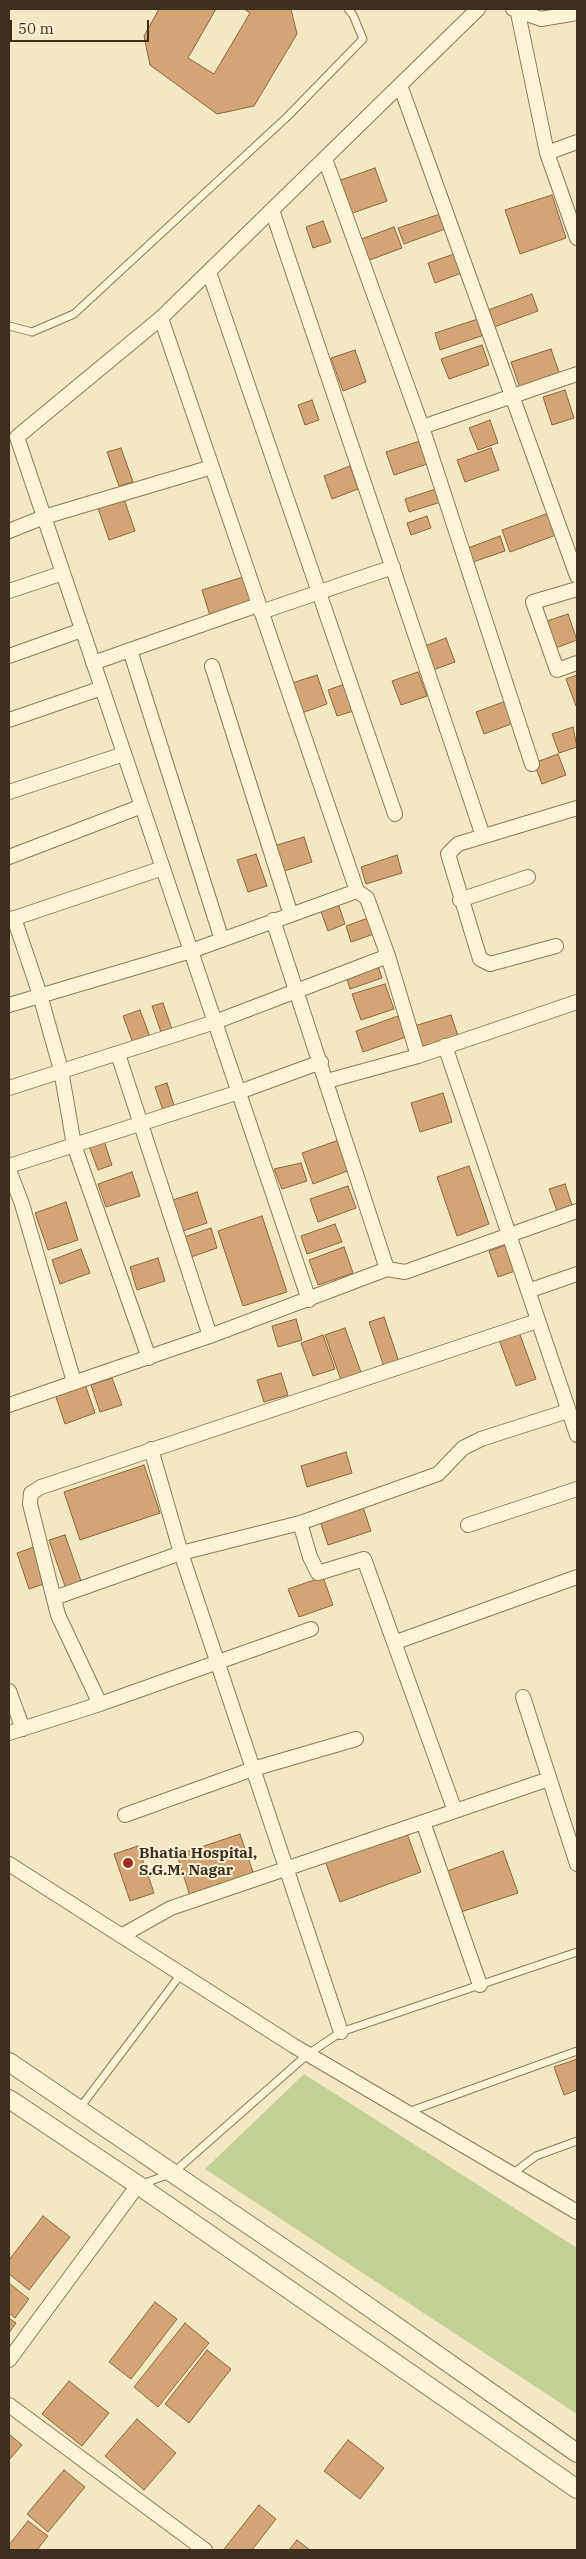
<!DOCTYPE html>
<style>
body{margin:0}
#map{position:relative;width:586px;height:2559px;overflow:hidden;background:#f2e8c3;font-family:"IBM Plex Serif",serif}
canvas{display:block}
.frame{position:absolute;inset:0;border:10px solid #3c2f1d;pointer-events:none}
.scale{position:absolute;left:10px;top:20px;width:139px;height:22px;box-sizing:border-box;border:2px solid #3c2f1d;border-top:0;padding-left:6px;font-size:15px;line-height:18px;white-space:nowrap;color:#3c2f1d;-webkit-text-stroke:4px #f8f1d3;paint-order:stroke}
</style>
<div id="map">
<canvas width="586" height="2559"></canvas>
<div class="frame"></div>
<div class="scale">50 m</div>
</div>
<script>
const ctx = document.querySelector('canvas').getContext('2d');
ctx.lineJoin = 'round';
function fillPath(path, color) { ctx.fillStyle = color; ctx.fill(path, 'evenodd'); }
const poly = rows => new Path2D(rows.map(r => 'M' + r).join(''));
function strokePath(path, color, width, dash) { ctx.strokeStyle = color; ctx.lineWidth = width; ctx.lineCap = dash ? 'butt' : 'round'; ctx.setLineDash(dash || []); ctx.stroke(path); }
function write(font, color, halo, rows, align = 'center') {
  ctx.font = font + ' "IBM Plex Serif",serif'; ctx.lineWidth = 4; ctx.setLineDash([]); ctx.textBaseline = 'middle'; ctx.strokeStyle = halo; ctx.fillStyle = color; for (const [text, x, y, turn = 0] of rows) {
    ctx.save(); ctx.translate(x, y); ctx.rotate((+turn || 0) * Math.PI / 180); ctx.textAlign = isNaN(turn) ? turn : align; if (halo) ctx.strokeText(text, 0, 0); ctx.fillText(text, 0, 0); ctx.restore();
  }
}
const green = poly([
 [304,2074,577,2248,577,2414,205,2169]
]);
const building = poly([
 [159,9,216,9,188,58,214,74,250,13,244,9,291,9,297,34,254,106,217,114,150,65,144,36,159,9],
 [375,168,387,201,350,214,338,181,375,168],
 [552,195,566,238,520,254,505,210,552,195],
 [440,214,445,229,404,244,398,228,440,214],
 [323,221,331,242,313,248,306,227,323,221],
 [394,227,402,248,367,261,359,240,394,227],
 [457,253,464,272,435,283,428,263,457,253],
 [532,294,538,311,494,327,488,310,532,294],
 [478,319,484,335,440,350,435,333,478,319],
 [482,345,489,365,449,379,441,359,482,345],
 [551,349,560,375,520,388,511,362,551,349],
 [355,350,366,382,343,391,331,358,355,350],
 [565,390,574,418,552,425,543,397,565,390],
 [312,400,319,420,305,425,298,405,312,400],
 [490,420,498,443,478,450,469,428,490,420],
 [423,440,430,463,394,475,386,452,423,440],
 [121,448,133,482,119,486,107,452,121,448],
 [491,448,499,470,465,482,457,460,491,448],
 [350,466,358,489,332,499,324,476,350,466],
 [439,488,444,501,409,512,405,499,439,488],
 [124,499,135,531,109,540,98,508,124,499],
 [549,513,556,535,510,552,502,530,549,513],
 [427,516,431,528,411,535,407,523,427,516],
 [500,536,505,551,473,562,468,548,500,536],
 [243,577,252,606,211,619,202,590,243,577],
 [568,614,577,640,553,649,544,622,568,614],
 [446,638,455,662,430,671,422,647,446,638],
 [418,672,427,696,401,705,392,681,418,672],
 [317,675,327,704,299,714,289,684,317,675],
 [577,675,577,705,576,706,566,679,577,675],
 [348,683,357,710,337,716,328,690,348,683],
 [506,701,514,723,484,734,476,712,506,701],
 [573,727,577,747,559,753,552,734,573,727],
 [558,754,566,775,542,784,534,763,558,754],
 [304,837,312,862,278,873,270,847,304,837],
 [256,854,267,886,248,892,237,860,256,854],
 [397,855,402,873,366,884,361,867,397,855],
 [337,900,345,924,328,931,319,906,337,900],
 [368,918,374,934,351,942,346,926,368,918],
 [378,966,382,978,350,989,346,976,378,966],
 [385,984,394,1009,361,1020,352,994,385,984],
 [163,1003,173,1032,162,1035,152,1006,163,1003],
 [140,1010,150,1037,133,1043,123,1016,140,1010],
 [451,1015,458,1036,418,1048,411,1027,451,1015],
 [398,1016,406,1037,363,1052,356,1031,398,1016],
 [167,1083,176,1112,165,1116,155,1087,167,1083],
 [443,1093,452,1122,420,1132,411,1103,443,1093],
 [339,1140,350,1170,313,1184,302,1153,339,1140],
 [104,1141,112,1165,98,1170,89,1146,104,1141],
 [301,1163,307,1181,282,1189,274,1169,301,1163],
 [469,1166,489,1224,457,1236,437,1177,469,1166],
 [132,1172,140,1196,106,1207,98,1184,132,1172],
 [565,1184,572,1205,557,1211,549,1189,565,1184],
 [348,1186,356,1208,318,1222,310,1199,348,1186],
 [197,1192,207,1223,180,1232,170,1201,197,1192],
 [66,1202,78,1240,48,1250,35,1213,66,1202],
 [262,1216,287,1292,243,1306,218,1231,262,1216],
 [335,1224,342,1242,307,1254,301,1236,335,1224],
 [211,1228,217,1248,191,1257,184,1237,211,1228],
 [506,1245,515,1271,498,1277,489,1251,506,1245],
 [344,1247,353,1273,318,1285,309,1260,344,1247],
 [81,1249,90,1273,60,1284,52,1260,81,1249],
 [158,1258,165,1281,137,1290,130,1267,158,1258],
 [384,1317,400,1365,385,1370,369,1322,384,1317],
 [296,1319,302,1340,278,1347,272,1326,296,1319],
 [345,1328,362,1375,342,1383,325,1335,345,1328],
 [518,1329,536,1379,516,1386,498,1337,518,1329],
 [323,1335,335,1369,313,1376,301,1343,323,1335],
 [281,1373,288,1395,264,1402,257,1380,281,1373],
 [112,1378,122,1405,100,1412,91,1385,112,1378],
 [85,1384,95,1413,65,1424,55,1394,85,1384],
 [346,1452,352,1473,307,1487,301,1466,346,1452],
 [144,1465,160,1513,80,1540,64,1492,144,1465],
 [362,1504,371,1531,328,1545,319,1518,362,1504],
 [65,1535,82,1584,66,1589,49,1540,65,1535],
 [34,1547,47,1583,29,1589,17,1553,34,1547],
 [323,1577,333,1605,299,1617,288,1589,323,1577],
 [405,1828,421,1872,340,1902,324,1858,405,1828],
 [240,1834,254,1875,190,1896,177,1855,240,1834],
 [138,1846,154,1893,130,1901,114,1854,138,1846],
 [503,1851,518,1893,461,1912,447,1871,503,1851],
 [577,2059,577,2090,564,2095,554,2067,577,2059],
 [43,2216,70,2237,29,2290,9,2274,9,2260,43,2216],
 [9,2283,29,2299,15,2318,9,2313,9,2283],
 [155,2302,177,2319,131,2379,109,2362,155,2302],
 [9,2318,16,2323,9,2333,9,2318],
 [185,2323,209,2343,158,2407,134,2387,185,2323],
 [207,2350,231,2369,189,2423,165,2404,207,2350],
 [69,2381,109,2413,82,2446,42,2414,69,2381],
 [137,2419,176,2453,144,2490,105,2456,137,2419],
 [9,2434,22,2445,9,2460,9,2434],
 [348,2440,384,2468,360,2499,324,2471,348,2440],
 [64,2470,85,2487,48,2532,27,2514,64,2470],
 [259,2505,276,2519,252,2550,226,2550,224,2549,259,2505],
 [28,2521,48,2536,37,2550,9,2550,9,2545,28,2521],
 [297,2540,310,2550,289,2550,297,2540]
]);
const service = poly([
 [9,326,32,332,74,314,288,116,363,39,353,15,348,9],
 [79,2109,181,1974],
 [408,2112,577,2051],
 [512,2174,536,2156,577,2141],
 [142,2184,173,2173,308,2054,341,2032,577,1952]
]);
const minor = poly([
 [513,9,541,19,577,13],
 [518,13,547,153,577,238],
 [400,85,577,576],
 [547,153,577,142],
 [325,159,422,427,532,764],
 [272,210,483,836],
 [209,272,395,814],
 [161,318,357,891],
 [422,427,577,374],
 [9,531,44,517,212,467],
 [577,589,533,602,557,670,577,663],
 [9,591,63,573],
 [261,612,393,567],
 [130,650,222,940],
 [9,656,82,630],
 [93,663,258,605],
 [212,666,291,915],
 [9,720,102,688],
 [9,792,124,754],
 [9,857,142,806],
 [460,900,528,877],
 [14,918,40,995,61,1070,74,1145,149,1358],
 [9,920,163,868],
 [273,920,387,1269],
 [556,946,490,964,480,959,448,854,458,844,577,808],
 [9,1005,191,951,357,891,367,898,388,956,418,1056],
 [445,1046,577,1435],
 [118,1054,210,1336],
 [327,1081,418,1056,577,1002],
 [9,1088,215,1022,388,956],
 [9,1166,239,1092,321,1062],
 [9,1170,22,1204,74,1382],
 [528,1291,577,1274],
 [309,1300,17,437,161,318,478,9],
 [9,1405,210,1336,387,1269,405,1272,577,1211],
 [151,1449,181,1553,341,2032],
 [300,1523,310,1557,318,1573,364,1559,455,1811],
 [468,1525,577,1489],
 [54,1598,181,1553,300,1523,438,1474,463,1448,481,1439,568,1411],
 [396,1642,577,1577],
 [9,1691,23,1729],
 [523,1697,577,1864],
 [100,1704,311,1629],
 [9,1733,100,1704,58,1615,30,1504,31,1493,41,1487,537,1321],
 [125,1815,253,1769,356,1739],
 [423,1822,480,1985],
 [9,1864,294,2046,577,2212],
 [121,1936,171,1908,549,1779],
 [9,2360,138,2185],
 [9,2405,205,2550]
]);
const tertiary = poly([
 [9,2062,336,2284,577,2453],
 [9,2099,138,2185,577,2489]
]);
const markers = [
 [128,1863,6,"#a22e23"]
];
const poiNames = [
 ["Bhatia Hospital,",139,1854],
 ["S.G.M. Nagar",139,1871]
];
fillPath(green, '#c4d196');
fillPath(building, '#d3a576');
strokePath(building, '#8f653c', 1);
strokePath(service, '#8e7a58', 9);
strokePath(minor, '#8e7a58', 16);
strokePath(tertiary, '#8e7a58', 20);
strokePath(service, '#fbf4d7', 7);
strokePath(minor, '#fbf4d7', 14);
strokePath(tertiary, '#fbf4d7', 18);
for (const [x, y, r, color] of markers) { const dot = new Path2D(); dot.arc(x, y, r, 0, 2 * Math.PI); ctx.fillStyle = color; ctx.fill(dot); strokePath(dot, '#f8f1d3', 2); }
write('bold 15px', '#3c2f1d', '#f8f1d3', poiNames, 'left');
</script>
